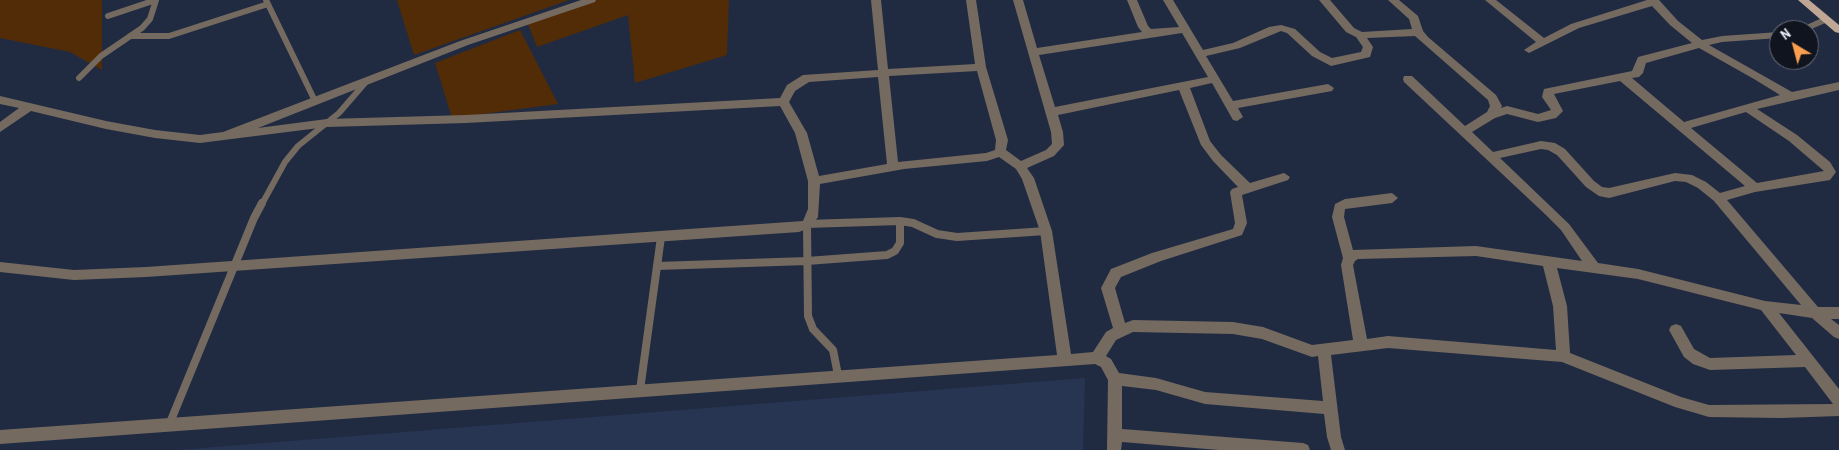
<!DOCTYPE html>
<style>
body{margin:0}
#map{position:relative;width:1839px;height:450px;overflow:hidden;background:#202b42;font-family:"Archivo Narrow",sans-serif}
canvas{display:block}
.north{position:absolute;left:1769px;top:20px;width:50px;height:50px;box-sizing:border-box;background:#0f141e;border:1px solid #686d77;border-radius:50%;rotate:323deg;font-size:14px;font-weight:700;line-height:20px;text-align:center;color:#eef2fc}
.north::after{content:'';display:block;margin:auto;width:18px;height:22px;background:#fa9f4e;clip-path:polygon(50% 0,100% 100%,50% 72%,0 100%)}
</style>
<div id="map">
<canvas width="1839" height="450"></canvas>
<div class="north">N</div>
</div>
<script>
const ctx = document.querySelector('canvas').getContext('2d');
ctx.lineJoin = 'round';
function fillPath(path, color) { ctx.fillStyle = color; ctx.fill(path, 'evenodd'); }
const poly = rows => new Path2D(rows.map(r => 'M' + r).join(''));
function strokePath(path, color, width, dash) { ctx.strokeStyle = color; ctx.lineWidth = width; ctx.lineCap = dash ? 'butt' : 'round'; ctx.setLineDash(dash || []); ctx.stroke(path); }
const built = poly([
 [1085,378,1083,450,177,450]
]);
const green = poly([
 [0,0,102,0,102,70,70,52,0,38],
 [397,0,569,0,414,55],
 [592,0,729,0,727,55,635,83,628,15,537,47,528,24],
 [520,30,558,104,452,118,435,63]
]);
const serviceFar1 = poly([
 [266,0,315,101],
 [108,16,156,0],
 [130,36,169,36,268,4],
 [79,78,101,56,142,28,150,19,156,0],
 [262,204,285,162,298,146,339,113,365,83]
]);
const service = poly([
 [657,266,807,261,887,255,895,251,900,243,900,221],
 [838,375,833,350,813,329,808,316,807,224,900,221,913,223,937,234,957,237,1046,231],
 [640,390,661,237],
 [169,425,254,218,262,203]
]);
const minor = poly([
 [581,0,596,0,595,2,468,45,258,128,327,119,466,115,780,98,787,85,803,75,878,70,871,0,881,0,888,69,975,64,966,0,976,0,986,67,1008,140,1006,150,1021,161,1046,150,1052,144,1051,132,1013,0,1023,0,1037,48,1142,32,1138,27,1127,0,1137,0,1148,26,1151,29,1179,27,1163,0,1173,0,1203,50,1233,43,1269,27,1281,25,1295,29,1320,52,1332,58,1361,52,1363,47,1356,37,1346,32,1319,0,1330,0,1354,28,1362,32,1412,29,1409,19,1388,0,1399,0,1418,16,1423,31,1428,37,1496,95,1502,106,1501,108,1507,106,1538,114,1551,110,1542,97,1544,89,1632,71,1638,57,1692,43,1670,25,1652,6,1579,28,1529,53,1524,50,1536,42,1485,0,1496,0,1544,38,1571,24,1647,0,1659,0,1678,21,1702,40,1722,36,1779,32,1779,38,1722,42,1709,45,1792,92,1839,82,1839,90,1757,109,1797,135,1830,162,1836,172,1830,180,1755,192,1727,200,1818,307,1839,307,1839,319,1831,319,1839,325,1839,339,1834,337,1812,318,1779,313,1839,389,1839,416,1782,418,1709,417,1675,407,1562,362,1388,348,1331,355,1341,437,1345,450,1331,450,1327,437,1324,414,1205,404,1156,390,1122,386,1122,429,1303,443,1308,445,1310,450,1219,450,1122,442,1121,450,1107,450,1108,380,1101,367,1095,364,0,444,0,430,1057,355,1040,231,1022,179,1016,169,999,157,987,161,904,169,820,184,818,217,811,227,799,232,146,277,74,280,0,272,0,262,74,270,146,267,803,221,808,209,808,181,795,133,780,106,466,123,327,127,200,143,155,138,106,129,31,111,0,132,0,122,19,108,0,104,0,96,106,121,155,130,200,135,223,132,460,41,581,0],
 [1281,31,1287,33,1312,56,1331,66,1370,57,1373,47,1367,38,1415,36,1488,100,1490,106,1487,112,1465,126,1412,76,1404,76,1403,79,1404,82,1546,215,1561,230,1582,261,1476,246,1353,250,1344,217,1345,209,1392,203,1398,198,1392,193,1345,199,1335,204,1332,217,1343,258,1341,265,1353,340,1312,345,1263,327,1233,322,1133,320,1125,323,1115,288,1121,277,1161,261,1242,235,1247,223,1242,195,1288,180,1290,177,1284,173,1250,183,1221,155,1210,141,1190,88,1212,83,1233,120,1237,121,1243,117,1238,108,1332,91,1334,88,1328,84,1233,101,1206,56,1240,48,1281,31],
 [1182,33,1208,77,1055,107,1039,55,1182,33],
 [1699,48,1754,79,1780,95,1684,122,1632,78,1639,77,1643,73,1646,63,1699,48],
 [977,71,996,140,995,150,986,153,898,162,889,76,977,71],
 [878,77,887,164,819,176,807,133,789,102,795,91,809,82,878,77],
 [1620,81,1745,186,1720,193,1706,182,1692,175,1675,173,1609,188,1602,187,1594,181,1565,149,1555,143,1541,141,1493,152,1472,132,1495,118,1507,114,1538,122,1556,118,1563,111,1554,94,1620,81],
 [1179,90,1201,145,1213,161,1238,187,1232,189,1230,192,1235,223,1233,229,1152,253,1111,269,1101,288,1113,328,1106,332,1093,352,1071,354,1052,231,1034,178,1027,168,1054,156,1064,145,1063,132,1058,115,1179,90],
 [1746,112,1789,141,1824,171,1757,183,1691,128,1746,112],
 [1541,149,1548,150,1557,155,1586,187,1599,196,1609,198,1675,181,1686,182,1698,188,1714,201,1801,305,1765,301,1638,269,1598,263,1569,224,1500,158,1541,149],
 [1476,256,1543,266,1553,306,1556,350,1388,336,1367,339,1353,265,1355,261,1358,259,1476,256],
 [1557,268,1638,279,1761,310,1796,355,1710,358,1694,349,1681,326,1676,324,1671,326,1669,330,1684,357,1693,364,1710,370,1805,367,1833,404,1709,405,1681,397,1570,353,1567,306,1557,268],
 [1133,332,1233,334,1262,339,1312,357,1318,356,1323,401,1205,392,1156,378,1119,373,1111,359,1106,356,1116,340,1133,332],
 [1826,16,1831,19,1830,21,1809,30,1796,30,1826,16]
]);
const primary = poly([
 [1798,0,1809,0,1839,25,1839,33,1835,32,1798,0]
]);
fillPath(built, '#273452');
fillPath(green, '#522c06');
strokePath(serviceFar1, '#756a60', 6);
strokePath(service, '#756a60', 8);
fillPath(minor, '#756a60');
fillPath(primary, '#c0a795');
</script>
